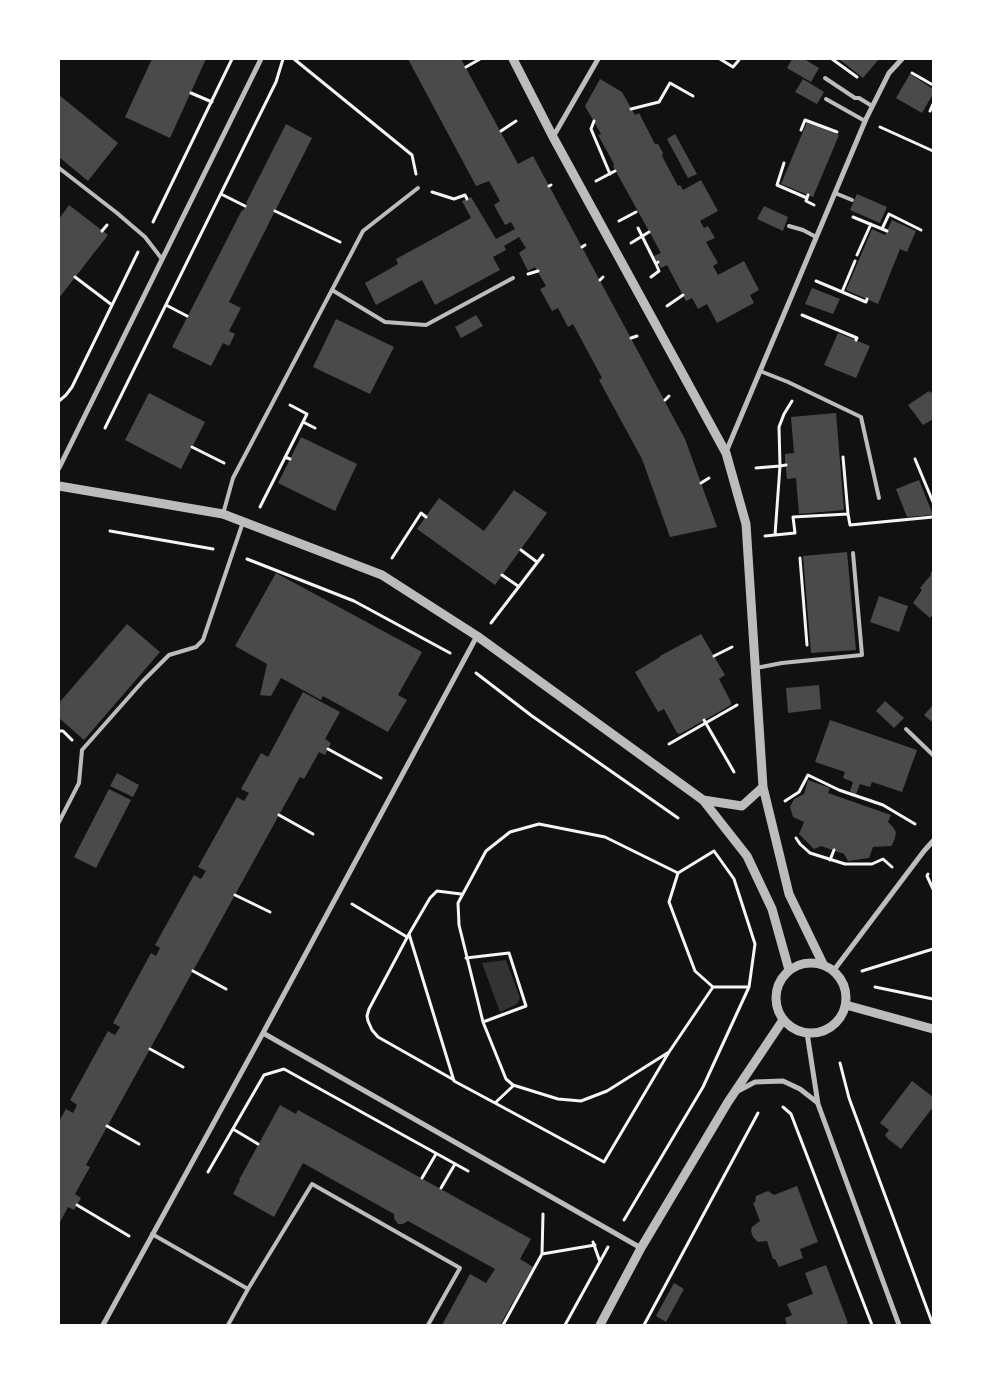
<!DOCTYPE html>
<style>
body{margin:0}
#map{position:relative;width:992px;height:1384px;overflow:hidden;background:#111;font-family:Manrope,sans-serif}
canvas{display:block}
.frame{position:absolute;inset:0;border:60px solid #fff;pointer-events:none}
</style>
<div id="map">
<canvas width="992" height="1384"></canvas>
<div class="frame"></div>
</div>
<script>
const ctx = document.querySelector('canvas').getContext('2d');
ctx.lineJoin = 'round';
function fillPath(path, color) { ctx.fillStyle = color; ctx.fill(path, 'evenodd'); }
const poly = rows => new Path2D(rows.map(r => 'M' + r).join(''));
function strokePath(path, color, width, dash) { ctx.strokeStyle = color; ctx.lineWidth = width; ctx.lineCap = dash ? 'butt' : 'round'; ctx.setLineDash(dash || []); ctx.stroke(path); }
const water = poly([
 [506,960,520,998,517,1004,500,1012,482,963]
]);
const building = poly([
 [152,59,206,59,170,138,125,117],
 [408,59,461,59,518,164,533,156,685,439,717,527,670,537,642,459,599,380,602,378,573,324,568,327,558,308,552,311,540,289,546,286,535,267,528,271,519,253,526,248,519,237,504,246,506,250,493,257,500,270,435,305,422,280,376,305,365,283,398,264,396,259,471,218,462,201,471,197,496,239,515,229,511,222,505,225,494,205,500,201,489,181,476,186],
 [792,59,804,59,819,68,811,82,787,68],
 [839,59,879,59,863,78],
 [910,74,933,89,933,94,922,113,896,98],
 [600,79,622,92,635,115,639,113,655,144,658,144,663,153,662,156,678,186,680,185,683,190,701,180,718,211,700,221,704,228,708,226,715,238,706,242,718,263,713,266,718,275,744,261,759,290,750,295,754,303,717,323,707,304,698,309,692,298,686,301,667,265,661,268,654,256,661,253,613,166,614,164,598,135,601,134,585,106],
 [803,79,824,92,817,104,795,92],
 [59,95,118,143,88,181,59,157],
 [807,122,839,135,813,197,781,184],
 [286,124,312,138,229,302,241,308,229,331,235,334,229,346,223,343,211,366,172,347,242,210,243,211,247,203,246,203],
 [675,134,697,174,688,178,667,139],
 [857,194,887,207,880,223,850,210],
 [69,205,108,235,59,298,59,219],
 [764,206,788,217,783,231,757,219],
 [892,220,916,231,907,252,900,249,878,304,846,290,872,229,885,235],
 [812,288,840,299,833,314,805,304],
 [476,315,483,326,461,338,455,327],
 [336,319,394,347,370,394,313,367],
 [838,333,870,346,856,378,824,365],
 [929,391,930,393,933,391,933,419,923,425,908,405],
 [149,393,205,422,181,469,125,440],
 [836,413,844,510,799,514,796,478,787,479,785,459,785,454,794,453,791,417],
 [301,437,357,464,335,511,278,483],
 [919,480,933,515,907,517,896,489],
 [514,490,547,513,495,585,417,529,439,498,484,531],
 [847,552,856,650,811,653,803,556],
 [933,570,933,614,930,618,913,603,922,590,920,588,931,575,930,574],
 [276,573,422,652,398,695,407,700,388,732,323,696,321,700,281,678,271,696,260,695,267,664,235,646],
 [879,596,908,606,899,632,870,622],
 [127,624,160,652,84,740,59,718,59,703],
 [701,634,725,675,719,679,731,702,731,705,680,734,677,733,664,709,658,712,635,672,660,657,660,656],
 [819,685,821,709,788,713,786,688],
 [303,692,340,712,325,739,331,743,325,755,319,752,304,779,300,777,86,1165,90,1167,75,1194,81,1198,74,1210,68,1207,59,1224,59,1121,66,1109,73,1113,77,1105,70,1100,108,1031,115,1035,120,1027,113,1023,151,953,156,956,160,948,155,945,194,875,201,879,206,871,198,867,237,797,244,801,249,793,241,789,261,753,268,757],
 [885,701,904,718,894,728,876,711],
 [933,705,933,723,924,715],
 [830,720,917,750,902,792,872,782,870,787,860,784,856,794,853,793,850,791,853,782,843,778,845,772,815,762],
 [117,773,139,785,133,797,110,786],
 [808,780,830,788,828,793,891,815,888,822,893,827,896,832,895,838,892,845,891,846,873,847,869,858,848,861,844,854,821,846,814,849,799,834,804,822,793,817,790,807,794,799,804,794],
 [109,789,131,800,96,868,74,857],
 [912,1081,933,1097,933,1107,901,1149,888,1139,885,1135,889,1130,880,1123],
 [280,1105,296,1114,298,1110,531,1239,520,1259,533,1267,500,1325,442,1325,470,1274,486,1283,495,1269,408,1221,403,1224,398,1224,394,1218,394,1214,303,1163,274,1217,233,1194,240,1180,239,1180],
 [797,1186,818,1242,800,1249,803,1258,779,1267,775,1259,773,1259,767,1241,758,1242,753,1237,751,1231,752,1227,760,1221,753,1203,755,1202,756,1196,768,1191,774,1195],
 [826,1265,848,1323,842,1325,787,1325,785,1318,792,1315,787,1304,813,1294,805,1273],
 [674,1283,684,1289,666,1322,656,1316]
]);
const path = poly([
 [294,59,412,155,416,174],
 [720,59,733,67,739,60],
 [832,59,857,77],
 [466,67,480,59],
 [912,73,933,85],
 [191,93,212,102],
 [631,109,659,102,670,83,693,96],
 [930,111,933,104],
 [594,121,591,129,610,174],
 [880,127,933,151],
 [801,130,805,120,837,132],
 [501,131,516,121],
 [784,163,777,185,807,198],
 [596,181,615,171],
 [549,186,551,185],
 [432,192,454,199,465,195,467,199],
 [221,194,245,206],
 [808,195,806,201,814,205],
 [275,211,340,242],
 [853,217,887,231],
 [619,221,636,212],
 [153,222,232,59],
 [638,228,656,264],
 [882,229,889,214,921,230],
 [102,231,107,225],
 [631,243,649,232],
 [582,247,585,245],
 [857,255,871,224],
 [528,274,538,271],
 [75,277,112,305],
 [651,277,659,271,656,264,658,262],
 [600,280,603,277],
 [816,281,866,302,867,299],
 [842,292,855,261],
 [166,305,187,316],
 [667,306,683,295],
 [802,315,857,338,856,340],
 [631,338,637,336],
 [665,400,669,396],
 [59,401,66,395,72,387,138,252],
 [303,422,315,428],
 [105,428,276,82,283,59],
 [192,447,224,463],
 [285,457,290,459],
 [843,457,848,514],
 [915,459,933,502],
 [756,468,780,466,779,427,784,414,792,401],
 [701,483,709,478],
 [260,507,307,414,290,405],
 [110,531,213,549],
 [775,535,780,466,786,465],
 [765,536,795,533,793,517,848,514,850,525,933,517],
 [521,550,537,562],
 [392,558,421,513,426,517],
 [800,558,807,645],
 [247,559,354,601,450,653],
 [502,575,518,586],
 [491,623,543,555],
 [714,656,732,647],
 [476,673,532,716,678,818],
 [704,720,734,772],
 [59,731,63,731,72,740],
 [669,744,737,705],
 [328,749,381,778],
 [785,801,799,792,808,775,839,790,883,805,915,824],
 [279,815,313,834],
 [796,838,800,844,810,853,845,864,872,864,883,859,892,867],
 [714,851,734,879,755,944,749,987,713,987,695,971,669,902,678,873,714,851],
 [830,860,834,850],
 [678,873,605,837,539,824,510,832,486,851,458,903,459,925,483,1022,506,1079,513,1085,558,1099,581,1101,607,1091,669,1052,713,987],
 [928,874,927,876,933,889],
 [461,894,437,891,430,898,409,934,454,1081,495,1103],
 [235,895,270,912],
 [352,904,407,937],
 [409,934,369,1009,367,1016,368,1021,372,1030,378,1037,454,1080],
 [466,958,509,953,526,1006,483,1022],
 [193,971,226,989],
 [862,971,933,949],
 [875,987,933,999],
 [150,1049,183,1067],
 [840,1063,849,1098,933,1325],
 [513,1086,495,1103,604,1162,669,1052],
 [783,1107,791,1114,872,1325],
 [107,1126,139,1144],
 [233,1129,258,1144],
 [208,1172,264,1075,284,1069,468,1171],
 [422,1178,436,1154],
 [441,1188,455,1164],
 [77,1205,129,1236],
 [624,1220,703,1087,749,987],
 [593,1242,600,1262],
 [542,1254,543,1214],
 [503,1325,542,1254,595,1245],
 [565,1325,608,1247],
 [644,1325,758,1113]
]);
const service = poly([
 [825,78,855,98,859,98,872,106],
 [826,99,865,121],
 [59,168,117,213,145,237,162,259],
 [835,193,852,200],
 [789,226,803,230,816,237],
 [332,290,385,322,426,325,513,278],
 [760,371,788,382,861,417,879,498],
 [223,514,233,478,363,231,418,188],
 [756,668,782,663,862,655,853,553],
 [906,729,933,755],
 [59,822,79,783,82,750,143,681,169,655,196,647,203,640,243,522],
 [152,1234,248,1289],
 [228,1325,248,1289,312,1184,460,1268,428,1325]
]);
const minor = poly([
 [553,137,598,59],
 [726,452,866,119,889,73,902,59],
 [59,468,261,59],
 [834,970,924,851,933,841],
 [263,1033,641,1248],
 [807,1033,818,1104,899,1325],
 [738,1091,755,1082,783,1081,800,1089,818,1103],
 [103,1325,263,1033,477,636]
]);
const tertiary = poly([
 [513,59,553,137,726,453,746,524,763,787,789,894,823,964],
 [59,486,223,514,382,575,477,636,703,800,747,856,772,909,789,970],
 [703,800,742,806,763,787],
 '776 998a35 35 0 1 1 70 0a35 35 0 1 1-70 0Z',
 [846,1005,933,1029],
 [600,1325,641,1248,728,1102,783,1020]
]);
fillPath(water, '#333');
fillPath(building, '#4a4a4a');
strokePath(path, '#f5f5f5', 3);
strokePath(service, '#bcbcbc', 4);
strokePath(minor, '#bcbcbc', 5);
strokePath(tertiary, '#bcbcbc', 9);
</script>
